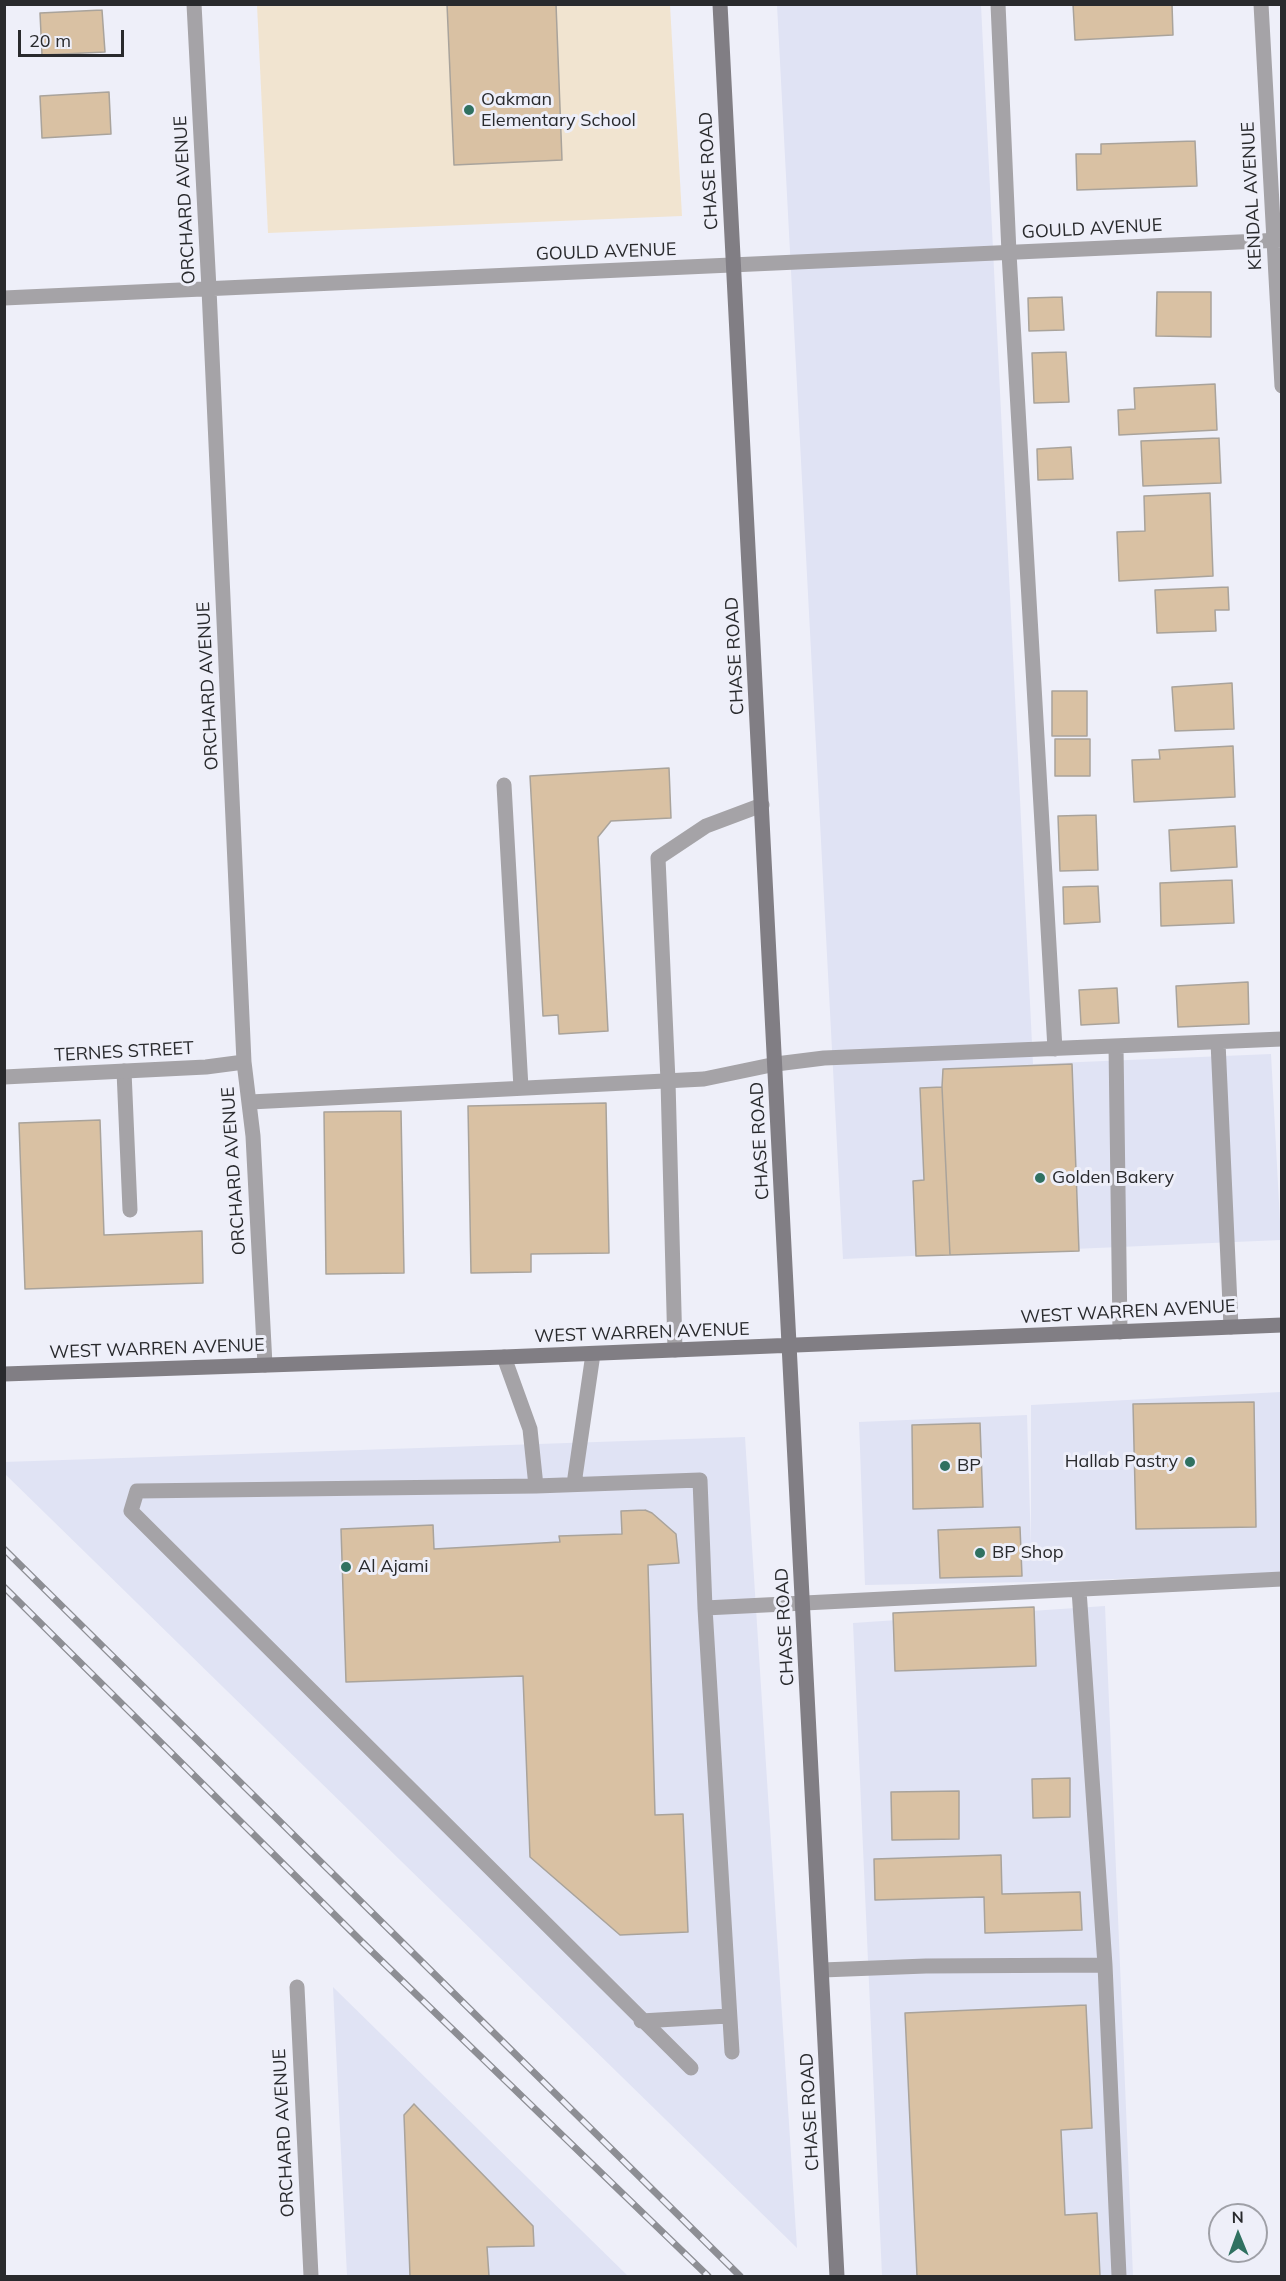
<!DOCTYPE html>
<style>
body{margin:0}
#map{position:relative;width:1286px;height:2281px;overflow:hidden;background:#eeeff9;font-family:Mulish,sans-serif}
canvas{display:block}
.frame{position:absolute;inset:0;border:6px solid #292a2d;pointer-events:none}
.north{position:absolute;left:1208px;top:2203px;width:60px;height:60px;box-sizing:border-box;background:#eeeff9;border:2px solid #9fa0a7;border-radius:50%;rotate:359deg;font-size:16px;font-weight:700;line-height:24px;text-align:center;color:#292a2d}
.north::after{content:'';display:block;margin:auto;width:21px;height:27px;background:#307161;clip-path:polygon(50% 0,100% 100%,50% 72%,0 100%)}
.scale{position:absolute;left:18px;top:30px;width:106px;height:27px;box-sizing:border-box;border:3px solid #292a2d;border-top:0;padding-left:8px;font-size:18px;line-height:21px;white-space:nowrap;color:#292a2d;-webkit-text-stroke:4px #eeeff9;paint-order:stroke}
</style>
<div id="map">
<canvas width="1286" height="2281"></canvas>
<div class="frame"></div>
<div class="north">N</div>
<div class="scale">20 m</div>
</div>
<script>
const ctx = document.querySelector('canvas').getContext('2d');
ctx.lineJoin = 'round';
function fillPath(path, color) { ctx.fillStyle = color; ctx.fill(path, 'evenodd'); }
const poly = rows => new Path2D(rows.map(r => 'M' + r).join(''));
function strokePath(path, color, width, dash) { ctx.strokeStyle = color; ctx.lineWidth = width; ctx.lineCap = dash ? 'butt' : 'round'; ctx.setLineDash(dash || []); ctx.stroke(path); }
function write(font, color, halo, rows, align = 'center') {
  ctx.font = font + ' Mulish,sans-serif'; ctx.lineWidth = 6; ctx.setLineDash([]); ctx.textBaseline = 'middle'; ctx.strokeStyle = halo; ctx.fillStyle = color; for (const [text, x, y, turn = 0] of rows) {
    ctx.save(); ctx.translate(x, y); ctx.rotate((+turn || 0) * Math.PI / 180); ctx.textAlign = isNaN(turn) ? turn : align; if (halo) ctx.strokeText(text, 0, 0); ctx.fillText(text, 0, 0); ctx.restore();
  }
}
const built = poly([
 [777,5,981,5,1033,1064,1271,1054,1281,1240,843,1259],
 [1281,1392,1281,1573,1031,1582,865,1585,859,1422,1027,1415,1031,1547,1031,1405],
 [745,1437,797,2248,5,1474,4,1462],
 [1105,1606,1133,2276,882,2276,853,1623],
 [333,1987,628,2276,347,2276]
]);
const education = poly([
 [257,5,670,5,682,216,268,233]
]);
const building = poly([
 [447,4,556,4,562,160,454,165,447,4],
 [1073,4,1172,4,1173,35,1075,40,1073,4],
 [102,10,105,52,42,55,40,13,102,10],
 [109,92,111,134,42,138,40,96,109,92],
 [1195,141,1197,186,1077,190,1076,154,1101,154,1101,144,1195,141],
 [1157,292,1211,292,1211,337,1156,336,1157,292],
 [1062,297,1064,330,1029,331,1028,298,1062,297],
 [1066,352,1069,402,1034,403,1032,353,1066,352],
 [1215,384,1217,430,1119,435,1118,410,1135,409,1134,388,1215,384],
 [1219,438,1221,483,1143,486,1141,441,1219,438],
 [1071,447,1073,479,1038,480,1037,449,1071,447],
 [1210,493,1213,576,1119,581,1117,532,1145,531,1144,496,1210,493],
 [1228,587,1229,610,1215,610,1216,631,1157,633,1155,590,1228,587],
 [1232,683,1234,729,1175,731,1172,687,1232,683],
 [1052,691,1087,691,1087,736,1052,736,1052,691],
 [1055,739,1090,739,1090,776,1055,776,1055,739],
 [1233,746,1235,797,1134,802,1132,760,1160,759,1159,750,1233,746],
 [669,768,671,818,611,821,598,837,608,1031,559,1034,558,1015,543,1016,530,776,669,768],
 [1096,815,1098,870,1060,871,1058,816,1096,815],
 [1235,826,1237,867,1171,871,1169,830,1235,826],
 [1232,880,1234,923,1161,926,1160,883,1232,880],
 [1098,886,1100,922,1064,924,1063,887,1098,886],
 [1248,982,1249,1024,1178,1027,1176,986,1248,982],
 [1117,988,1119,1023,1081,1025,1079,990,1117,988],
 [1072,1064,1079,1251,950,1255,942,1087,943,1069,1072,1064],
 [942,1087,950,1255,916,1256,913,1181,924,1180,920,1088,942,1087],
 [606,1103,609,1253,531,1254,531,1272,471,1273,468,1106,606,1103],
 [401,1111,404,1273,326,1274,324,1112,401,1111],
 [100,1120,104,1235,202,1231,203,1283,25,1289,19,1123,100,1120],
 [1254,1402,1256,1527,1136,1529,1133,1404,1254,1402],
 [980,1423,983,1507,913,1509,912,1425,980,1423],
 [645,1510,652,1513,676,1534,679,1563,648,1565,655,1815,683,1814,688,1932,620,1935,530,1857,523,1676,346,1682,341,1529,433,1525,434,1549,560,1542,559,1536,622,1534,621,1511,645,1510],
 [1020,1527,1022,1576,940,1578,938,1530,1020,1527],
 [1034,1607,1036,1666,895,1671,893,1613,1034,1607],
 [1070,1778,1070,1817,1033,1818,1032,1779,1070,1778],
 [959,1791,959,1839,892,1840,891,1792,959,1791],
 [1001,1855,1002,1894,1080,1892,1082,1930,985,1933,984,1897,875,1900,874,1859,1001,1855],
 [1086,2005,1092,2128,1061,2130,1065,2215,1097,2213,1100,2276,917,2276,905,2013,1086,2005],
 [414,2104,533,2226,534,2246,487,2247,489,2276,410,2276,404,2115,414,2104]
]);
const lane = poly([
 [998,4,1009,253,1055,1049],
 [504,785,521,1088],
 [1218,1042,1231,1327],
 [1116,1046,1120,1332],
 [124,1071,130,1210],
 [250,1102,704,1079,776,1064,824,1058,1282,1039],
 [675,1350,668,1081,658,858,706,826,762,805],
 [504,1357,530,1429,536,1486,137,1491,131,1511,691,2068],
 [574,1484,593,1354],
 [536,1486,700,1480,705,1608],
 [1105,1965,1119,2276],
 [822,1970,926,1966,1105,1965,1079,1590],
 [641,2021,728,2016],
 [732,2052,705,1608,1282,1579]
]);
const street = poly([
 [194,4,209,289,244,1062,253,1136,265,1365],
 [1261,4,1282,386],
 [4,298,1282,240],
 [4,1077,206,1067,244,1062],
 [297,1987,311,2276]
]);
const secondary = poly([
 [720,4,837,2276],
 [4,1374,504,1357,1282,1325]
]);
const rail = poly([
 [4,1549,740,2276],
 [4,1587,362,1942,708,2276]
]);
const markers = [
 [469,110,6,"#307161"],
 [1040,1178,6,"#307161"],
 [1190,1462,6,"#307161"],
 [945,1466,6,"#307161"],
 [980,1553,6,"#307161"],
 [346,1567,6,"#307161"]
];
const poiNames = [
 ["Oakman",481,100],
 ["Elementary School",481,121],
 ["Golden Bakery",1052,1178],
 ["Hallab Pastry",1178,1462,"right"],
 ["BP",957,1466],
 ["BP Shop",992,1553],
 ["Al Ajami",358,1567]
];
const streetNames = [
 ["CHASE ROAD",709,171,-93],
 ["KENDAL AVENUE",1252,196,-93],
 ["ORCHARD AVENUE",185,200,-93],
 ["GOULD AVENUE",1092,229,-3],
 ["GOULD AVENUE",606,252,-2],
 ["CHASE ROAD",735,656,-93],
 ["ORCHARD AVENUE",208,686,-93],
 ["TERNES STREET",124,1052,-3],
 ["CHASE ROAD",760,1141,-93],
 ["ORCHARD AVENUE",234,1171,-94],
 ["WEST WARREN AVENUE",1128,1312,-3],
 ["WEST WARREN AVENUE",642,1333,-2],
 ["WEST WARREN AVENUE",157,1349,-2],
 ["CHASE ROAD",785,1627,-93],
 ["CHASE ROAD",810,2112,-93],
 ["ORCHARD AVENUE",284,2133,-93]
];
fillPath(built, '#e0e3f4');
fillPath(education, '#f1e4d0');
fillPath(building, '#d9c1a3');
strokePath(building, '#a9a39b', 1.5);
strokePath(lane, '#a5a3a7', 15);
strokePath(street, '#a5a3a7', 15);
strokePath(secondary, '#817e84', 15);
strokePath(rail, '#8d8e94', 7);
strokePath(rail, '#eeeff9', 4.5, [14]);
for (const [x, y, r, color] of markers) { const dot = new Path2D(); dot.arc(x, y, r, 0, 2 * Math.PI); ctx.fillStyle = color; ctx.fill(dot); strokePath(dot, '#eeeff9', 2); }
write('18px', '#292a2d', '#eeeff9', poiNames, 'left');
write('18px', '#292a2d', '#eeeff9', streetNames);
</script>
